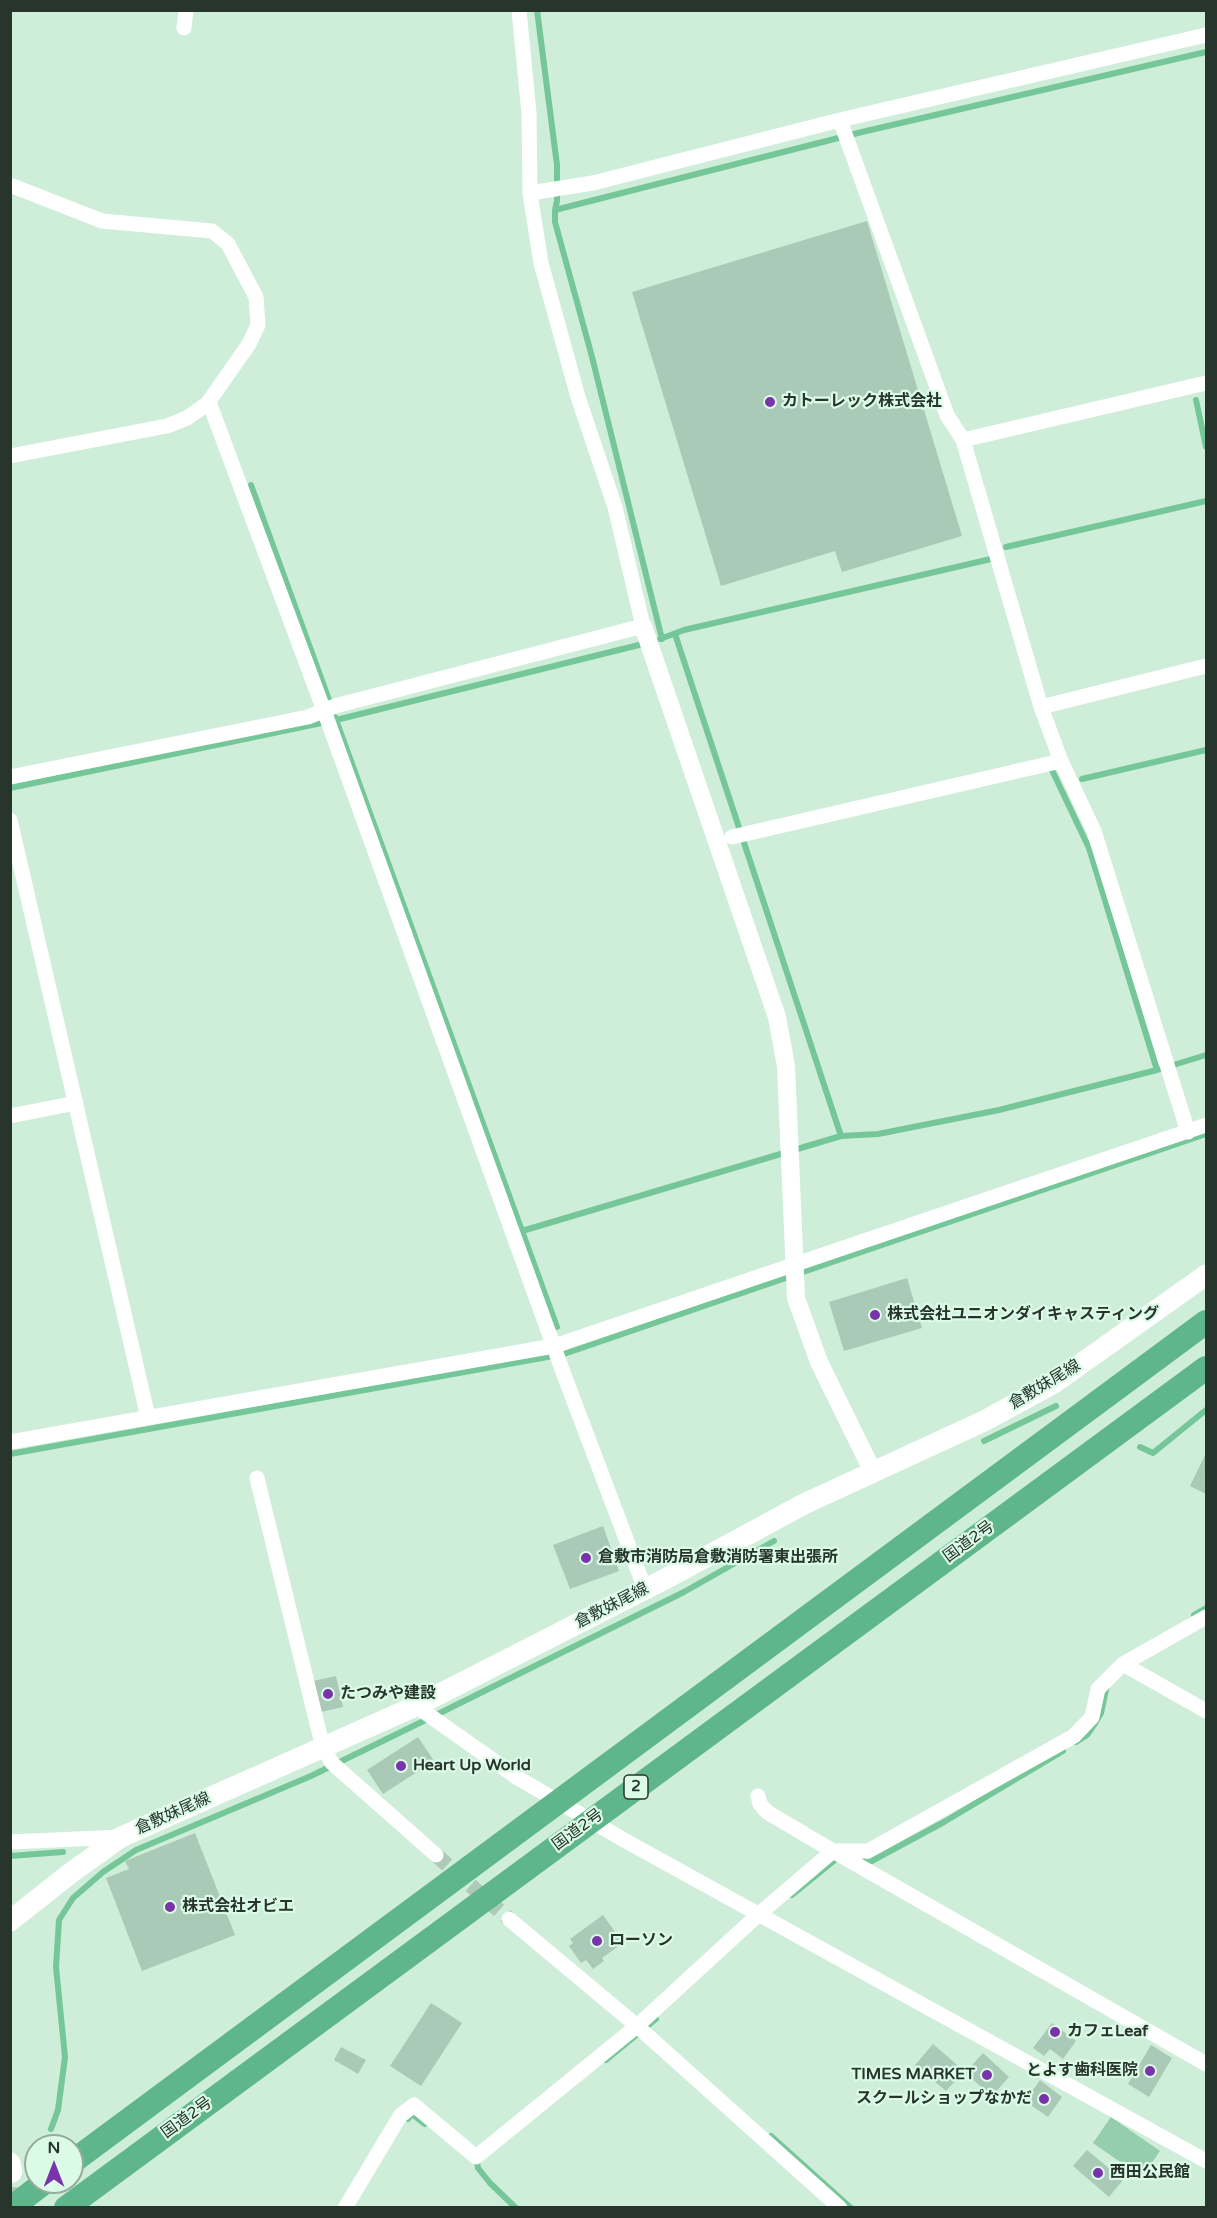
<!DOCTYPE html>
<meta charset="utf-8">
<style>
body{margin:0}
#map{position:relative;width:1217px;height:2218px;overflow:hidden;background:#ceeeda;font-family:"Varela Round",sans-serif}
canvas{display:block}
.frame{position:absolute;inset:0;border:12px solid #28352d;pointer-events:none}
.north{position:absolute;left:24px;top:2134px;width:60px;height:60px;box-sizing:border-box;background:#dbfbe7;border:2px solid #93ac9d;border-radius:50%;rotate:0deg;font-size:16px;font-weight:700;line-height:24px;text-align:center;color:#28352d}
.north::after{content:'';display:block;margin:auto;width:21px;height:27px;background:#7834a8;clip-path:polygon(50% 0,100% 100%,50% 72%,0 100%)}
</style>
<div id="map">
<canvas width="1217" height="2218"></canvas>
<div class="frame"></div>
<div class="north">N</div>
</div>
<script>
const ctx = document.querySelector('canvas').getContext('2d');
ctx.lineJoin = 'round';
function fillPath(path, color) { ctx.fillStyle = color; ctx.fill(path, 'evenodd'); }
const poly = rows => new Path2D(rows.map(r => 'M' + r).join(''));
function strokePath(path, color, width, dash) { ctx.strokeStyle = color; ctx.lineWidth = width; ctx.lineCap = dash ? 'butt' : 'round'; ctx.setLineDash(dash || []); ctx.stroke(path); }
function write(font, color, halo, rows, align = 'center') {
  ctx.font = font + ' "Varela Round","Noto Sans JP",sans-serif'; ctx.lineWidth = 4.5; ctx.setLineDash([]); ctx.textBaseline = 'middle'; ctx.strokeStyle = halo; ctx.fillStyle = color; for (const [text, x, y, turn = 0] of rows) {
    ctx.save(); ctx.translate(x, y); ctx.rotate((+turn || 0) * Math.PI / 180); ctx.textAlign = isNaN(turn) ? turn : align; if (halo) ctx.strokeText(text, 0, 0); ctx.fillText(text, 0, 0); ctx.restore();
  }
}
const green = poly([
 [1111,2117,1160,2151,1142,2177,1093,2143]
]);
const stream = poly([
 [537,10,557,165,557,201,555,210],
 [1196,400,1206,447],
 [251,485,332,708],
 [1006,547,1206,501],
 [675,634,841,1136],
 [660,639,684,630,991,559],
 [662,639,591,353,555,222,555,210,862,132,1206,52],
 [335,717,557,1327],
 [1050,766,1089,848,1157,1070],
 [1082,779,1206,750],
 [10,788,336,720,647,643],
 [522,1231,841,1136,878,1134,999,1110,1157,1070,1206,1055],
 [984,1441,1056,1406],
 [1140,1447,1153,1453,1206,1410],
 [10,1454,564,1354,1206,1134],
 [1194,1615,1206,1608],
 [1076,1742,1087,1735,1094,1725,1101,1713,1107,1685],
 [10,1856,63,1852],
 [864,1861,868,1863,944,1822,1063,1751],
 [792,1895,835,1860],
 [606,2060,656,2019],
 [408,2119,412,2114,425,2124],
 [51,2129,58,2110,65,2057,56,1967,59,1920,73,1898,103,1872,136,1850,311,1776,444,1711,684,1592,774,1541],
 [771,2136,851,2208],
 [477,2162,478,2168,490,2183,516,2208]
]);
const building = poly([
 [867,221,962,536,842,572,835,551,721,586,632,292],
 [907,1278,922,1328,844,1351,829,1302],
 [1206,1453,1206,1494,1190,1486],
 [603,1526,619,1571,570,1589,553,1545],
 [336,1676,343,1707,321,1712,313,1681],
 [418,1737,434,1761,383,1794,367,1770],
 [195,1833,235,1935,142,1971,106,1878,129,1869,125,1861],
 [603,1915,623,1943,602,1958,604,1961,593,1969,586,1960,581,1963,569,1946,573,1943,570,1939],
 [431,2003,462,2023,421,2086,390,2066],
 [1052,2023,1076,2041,1063,2059,1050,2049,1044,2056,1033,2048],
 [933,2044,964,2071,946,2091,915,2065],
 [1151,2045,1172,2058,1149,2097,1128,2084],
 [341,2047,366,2060,358,2074,334,2060],
 [983,2053,1009,2077,992,2096,965,2073],
 [1040,2080,1062,2097,1048,2117,1025,2101],
 [1087,2150,1123,2180,1109,2197,1073,2166]
]);
const minorTunnel = poly([
 [436,1855,509,1919]
]);
const secondaryTunnel = poly([
 [11,2208,12,2172]
]);
const minor = poly([
 [519,10,529,113,530,193],
 [184,28,186,10],
 [840,120,947,415,963,440,1041,707,1061,761,1094,831,1188,1132],
 [10,185,102,221,212,231,228,244,256,297,258,325,249,344,207,404,187,418,167,426,10,456],
 [209,402,326,716,563,1372,645,1589],
 [963,440,1206,383],
 [1041,707,1206,666],
 [10,777,308,717,335,706,643,626,615,507,578,397,541,263,530,193,593,183,840,120,1206,35],
 [10,820,148,1417],
 [732,837,1061,761],
 [10,1116,76,1103],
 [10,1442,554,1346,1206,1125],
 [257,1478,323,1748,332,1763,436,1855],
 [1123,1664,1206,1711],
 [416,1706,518,1778,624,1840,1206,2161],
 [758,1796,760,1804,767,1812,833,1851,1206,2064],
 [10,1842,121,1837],
 [509,1919,637,2026,840,2208],
 [345,2208,400,2116,414,2105,476,2157,637,2026,759,1914,833,1851,868,1851,1074,1736,1092,1717,1098,1689,1123,1664,1206,1617]
]);
const tertiary = poly([
 [643,626,777,1017,786,1066,796,1298,819,1362,873,1472]
]);
const secondary = poly([
 [10,1921,72,1872,121,1837,416,1706,669,1577,804,1504,984,1421,1054,1383,1206,1275],
 [10,2163,12,2172]
]);
const trunk = poly([
 [72,2162,1206,1322],
 [11,2208,45,2182],
 [66,2208,1206,1368]
]);
const markers = [
 [770,402,6,"#7834a8"],
 [875,1315,6,"#7834a8"],
 [586,1558,6,"#7834a8"],
 [328,1694,6,"#7834a8"],
 [401,1766,6,"#7834a8"],
 [170,1907,6,"#7834a8"],
 [597,1941,6,"#7834a8"],
 [1055,2032,6,"#7834a8"],
 [1150,2071,6,"#7834a8"],
 [987,2075,6,"#7834a8"],
 [1044,2099,6,"#7834a8"],
 [1098,2173,6,"#7834a8"]
];
const shields = [
 [636,1787,24]
];
const shieldNames = [
 ["2",636,1787]
];
const poiNames = [
 ["カトーレック株式会社",782,402],
 ["株式会社ユニオンダイキャスティング",887,1315],
 ["倉敷市消防局倉敷消防署東出張所",598,1558],
 ["たつみや建設",340,1694],
 ["Heart Up World",413,1766],
 ["株式会社オビエ",182,1907],
 ["ローソン",609,1941],
 ["カフェLeaf",1067,2032],
 ["とよす歯科医院",1138,2071,"right"],
 ["TIMES MARKET",975,2075,"right"],
 ["スクールショップなかだ",1032,2099,"right"],
 ["西田公民館",1110,2173]
];
const streetNames = [
 ["倉敷妹尾線",1045,1385,-31],
 ["国道2号",969,1542,-36],
 ["倉敷妹尾線",612,1606,-27],
 ["倉敷妹尾線",173,1814,-24],
 ["国道2号",578,1830,-36],
 ["国道2号",187,2118,-36]
];
fillPath(green, '#95ceac');
strokePath(stream, '#75c698', 6);
fillPath(building, '#aac9b6');
strokePath(minorTunnel, '#adc9b7', 15, [15, 8]);
strokePath(secondaryTunnel, '#adc9b7', 21, [21, 10]);
strokePath(minor, '#fff', 15);
strokePath(tertiary, '#fff', 18);
strokePath(secondary, '#fff', 21);
strokePath(trunk, '#5eb68a', 24);
for (const [x, y, r, color] of markers) { const dot = new Path2D(); dot.arc(x, y, r, 0, 2 * Math.PI); ctx.fillStyle = color; ctx.fill(dot); strokePath(dot, '#dbfbe7', 2); }
for (const [x, y, w] of shields) { const box = new Path2D(); box.roundRect(x - w / 2, y - 12, w, 24, 4.5); ctx.fillStyle = '#dbfbe7'; ctx.fill(box); strokePath(box, '#28352d', 1.5); }
write('bold 15px', '#28352d', null, shieldNames);
write('bold 16px', '#28352d', '#dbfbe7', poiNames, 'left');
write('16px', '#28352d', '#dbfbe7', streetNames);
</script>
